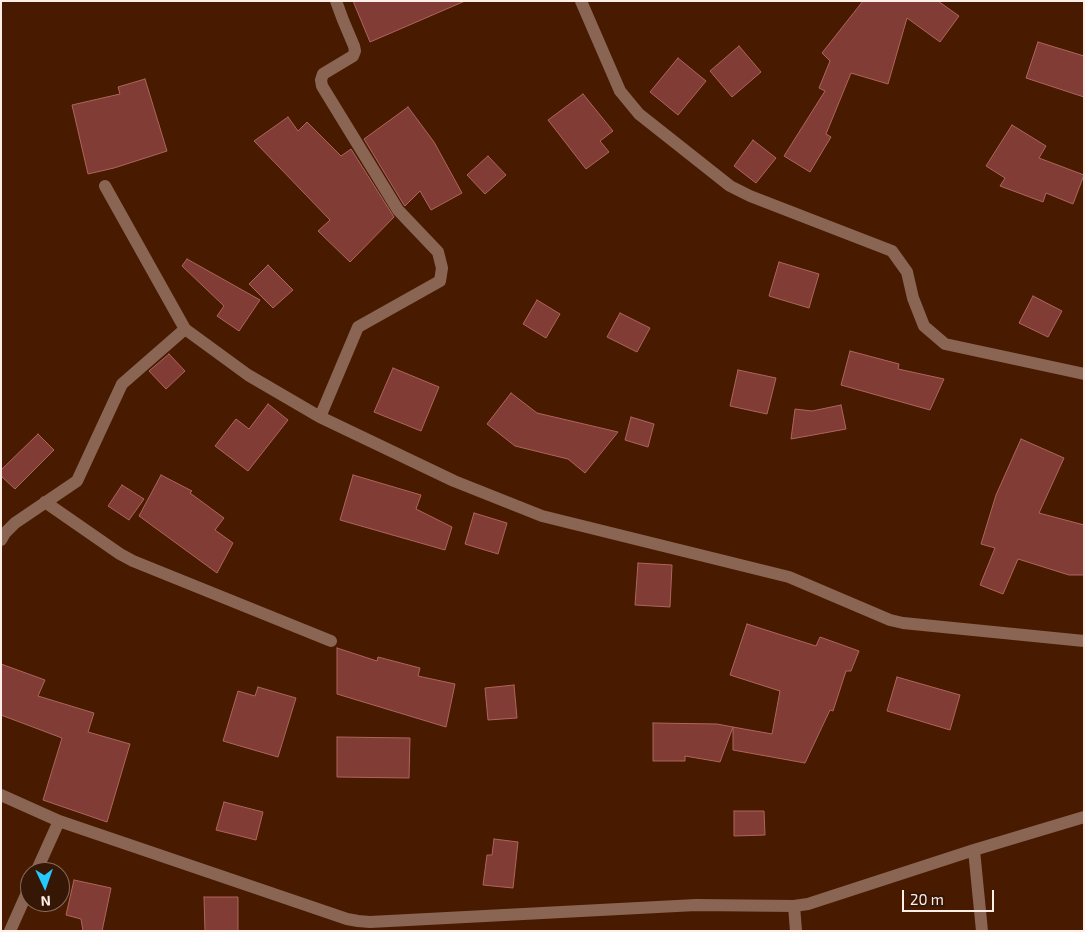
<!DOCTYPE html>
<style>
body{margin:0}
#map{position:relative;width:1085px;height:932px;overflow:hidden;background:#481b01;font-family:"Exo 2",sans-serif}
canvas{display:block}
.frame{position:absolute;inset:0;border:2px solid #fdeee7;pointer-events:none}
.north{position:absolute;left:20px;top:862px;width:50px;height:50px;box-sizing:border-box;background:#361605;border:1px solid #866c5f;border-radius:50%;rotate:177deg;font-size:14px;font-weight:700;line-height:20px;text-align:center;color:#fdeee7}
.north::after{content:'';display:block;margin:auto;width:18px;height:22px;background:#25c9fe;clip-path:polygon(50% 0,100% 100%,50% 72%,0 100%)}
.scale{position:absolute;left:902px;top:890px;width:92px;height:22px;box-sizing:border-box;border:2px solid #fdeee7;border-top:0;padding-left:6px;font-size:15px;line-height:18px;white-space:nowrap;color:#fdeee7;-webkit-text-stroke:4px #361605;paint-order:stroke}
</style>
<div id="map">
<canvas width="1085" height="932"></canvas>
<div class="frame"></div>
<div class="north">N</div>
<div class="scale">20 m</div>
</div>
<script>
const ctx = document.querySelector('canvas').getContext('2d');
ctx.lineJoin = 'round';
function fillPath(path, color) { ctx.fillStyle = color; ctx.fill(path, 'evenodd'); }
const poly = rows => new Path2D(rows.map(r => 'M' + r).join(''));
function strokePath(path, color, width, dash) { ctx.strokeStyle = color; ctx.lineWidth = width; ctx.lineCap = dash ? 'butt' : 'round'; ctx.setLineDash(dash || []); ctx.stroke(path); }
const building = poly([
 [353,1,465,1,370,42,353,1],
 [863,1,938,1,959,16,940,42,907,18,888,84,851,73,826,134,831,137,810,172,784,156,825,91,819,88,830,61,822,53,863,1],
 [1038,42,1084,56,1084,97,1026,78,1038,42],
 [739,46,761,72,732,97,710,71,739,46],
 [678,58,706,81,678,115,650,92,678,58],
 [145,79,167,151,114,168,88,174,72,105,120,94,118,87,145,79],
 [583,94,613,131,600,141,609,152,586,169,548,120,583,94],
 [408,107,434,142,462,193,431,210,420,191,405,206,404,205,364,139,408,107],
 [288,117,298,131,307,122,341,156,351,149,394,217,350,262,318,231,330,220,254,141,288,117],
 [1012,125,1046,146,1039,158,1084,175,1073,204,1046,193,1043,202,1000,186,1005,178,986,166,1012,125],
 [753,140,776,158,756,183,734,166,753,140],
 [488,156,506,175,485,194,467,175,488,156],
 [187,259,260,300,239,331,217,316,224,306,182,266,187,259],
 [779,262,819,274,809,308,769,296,779,262],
 [268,265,293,290,273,308,249,284,268,265],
 [1033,296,1062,311,1048,337,1019,323,1033,296],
 [537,300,560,314,546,338,523,324,537,300],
 [620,313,650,328,637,352,607,337,620,313],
 [850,351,899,364,898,369,944,379,930,410,841,385,850,351],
 [169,354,185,371,166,389,149,371,169,354],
 [393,368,439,387,421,431,374,412,393,368],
 [738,370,776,378,767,414,730,406,738,370],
 [511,393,537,413,618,432,585,473,568,459,515,446,487,424,511,393],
 [268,404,288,420,248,471,215,446,236,419,249,429,268,404],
 [841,405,846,429,791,439,795,409,812,411,841,405],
 [631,417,654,424,648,447,625,440,631,417],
 [38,434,54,450,15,489,1,476,1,470,38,434],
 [1021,439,1064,458,1039,513,1084,525,1084,575,1069,575,1018,559,1003,594,980,585,995,548,981,544,996,495,1021,439],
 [161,475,192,491,190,493,224,518,215,530,233,543,217,573,139,516,161,475],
 [353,475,421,495,416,509,452,527,445,550,340,520,353,475],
 [122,485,144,499,129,520,108,506,122,485],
 [474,513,507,523,498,554,465,544,474,513],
 [638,563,672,565,670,607,635,605,638,563],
 [747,624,816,646,820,637,859,651,851,671,846,671,833,711,830,710,805,763,733,750,733,727,772,734,780,691,730,675,747,624],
 [337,648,377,661,378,657,420,668,418,676,455,684,446,727,337,694,337,648],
 [1,664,45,680,38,696,94,713,88,732,130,744,107,822,43,800,62,738,1,715,1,664],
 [897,677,960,695,950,730,887,711,897,677],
 [514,685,517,718,488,720,485,688,514,685],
 [258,687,296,698,278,757,223,741,238,691,255,696,258,687],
 [653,723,717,724,733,727,720,762,685,756,685,761,653,761,653,723],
 [337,737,410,738,409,778,337,777,337,737],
 [224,802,263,812,256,840,216,830,224,802],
 [734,811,764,811,765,835,734,836,734,811],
 [494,839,518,842,513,888,483,885,487,855,492,855,494,839],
 [74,880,111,888,102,931,83,931,81,919,66,915,74,880],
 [204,897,238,897,238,931,205,931,204,897]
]);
const lane = poly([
 [581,1,620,91,639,114,730,186,750,196,892,251,907,272,913,298,924,326,945,344,1084,374],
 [105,186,185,329,248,375,320,417,454,481,542,516,789,577,890,620,903,623,1084,641],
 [320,417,358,327,440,281,442,268,438,252,398,210,322,86,321,80,323,74,353,56,355,51,354,46,343,20,336,1],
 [45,502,120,554,133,561,331,641],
 [1,540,5,533,15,523,77,481,122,384,185,329]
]);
const street = poly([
 [1,795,59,821,347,919,358,921,370,922,696,905,794,906,808,904,974,850,1084,817],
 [974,850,982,931],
 [36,872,59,821],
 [794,906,796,931],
 [10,931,30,886]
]);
fillPath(building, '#803c35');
strokePath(building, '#ae655d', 1);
strokePath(lane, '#8a6554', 12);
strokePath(street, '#8a6554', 12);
</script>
